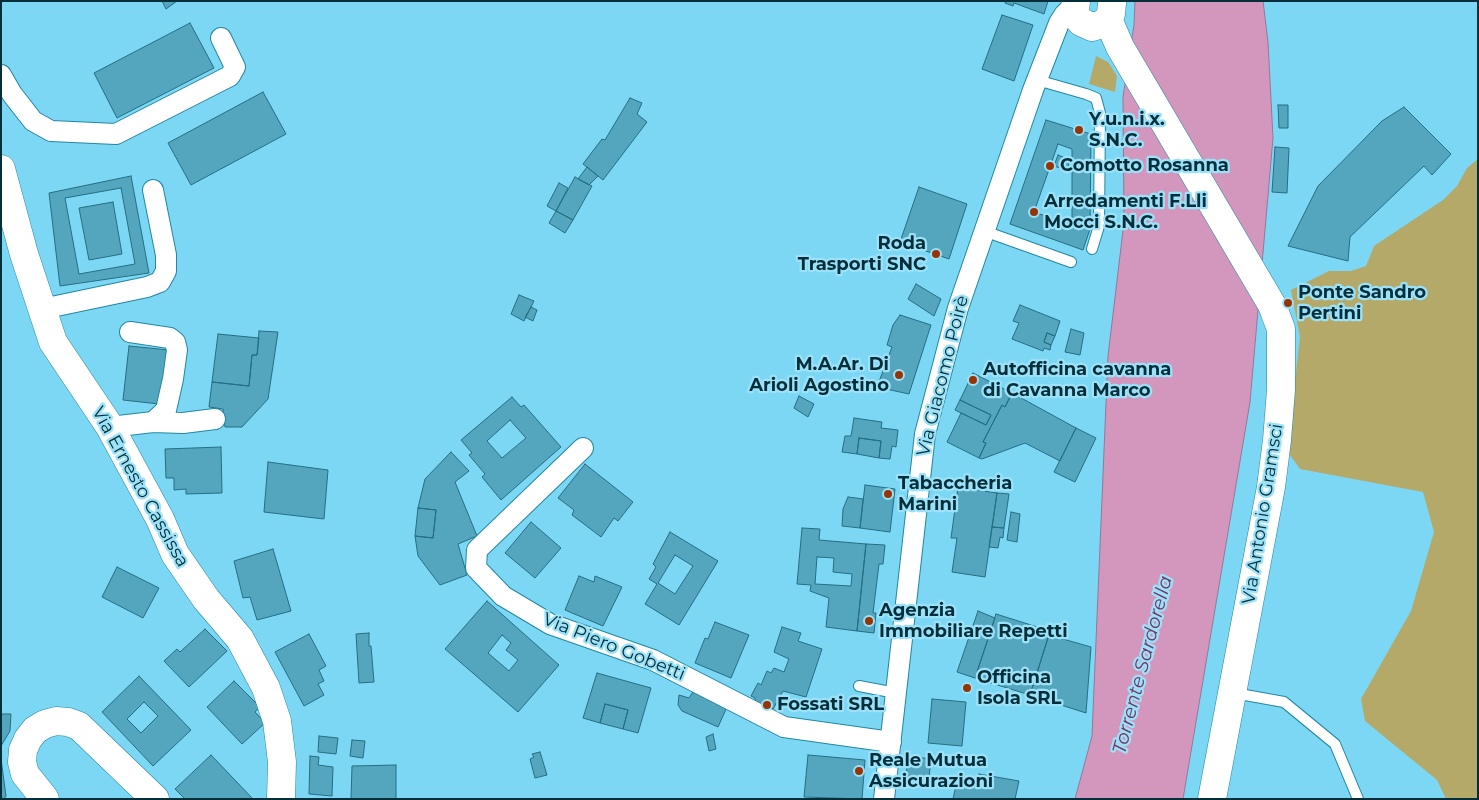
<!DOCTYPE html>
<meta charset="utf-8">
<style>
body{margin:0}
#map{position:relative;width:1479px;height:800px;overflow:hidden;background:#7bd7f4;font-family:Montserrat,sans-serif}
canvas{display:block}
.frame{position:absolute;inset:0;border:2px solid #042e39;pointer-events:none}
</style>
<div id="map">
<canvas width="1479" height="800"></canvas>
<div class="frame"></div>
</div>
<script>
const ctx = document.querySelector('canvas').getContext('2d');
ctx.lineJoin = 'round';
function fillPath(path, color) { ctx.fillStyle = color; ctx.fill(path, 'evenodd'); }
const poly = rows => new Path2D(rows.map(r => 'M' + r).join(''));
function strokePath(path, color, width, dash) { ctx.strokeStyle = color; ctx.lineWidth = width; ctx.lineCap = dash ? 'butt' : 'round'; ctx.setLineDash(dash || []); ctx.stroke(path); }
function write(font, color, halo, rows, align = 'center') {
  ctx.font = font + ' Montserrat,sans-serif'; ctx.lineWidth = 4.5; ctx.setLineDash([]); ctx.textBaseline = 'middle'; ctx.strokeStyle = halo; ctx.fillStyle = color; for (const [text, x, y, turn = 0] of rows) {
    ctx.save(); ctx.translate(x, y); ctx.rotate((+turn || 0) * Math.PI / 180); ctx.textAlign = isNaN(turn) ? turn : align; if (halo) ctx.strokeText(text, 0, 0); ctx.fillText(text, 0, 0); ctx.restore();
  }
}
const green = poly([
 [1096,56,1108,62,1117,76,1115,92,1089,84],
 [1478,159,1478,799,1446,799,1437,780,1365,721,1361,699,1411,611,1434,532,1423,492,1300,469,1287,451,1300,337,1291,290,1329,271,1351,271,1366,266,1374,246,1443,200,1457,186,1467,168]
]);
const water = poly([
 [1135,1,1263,1,1268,42,1273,138,1250,402,1183,799,1075,799,1092,736,1108,356,1124,222,1123,97,1134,25,1135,1]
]);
const building = poly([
 [162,1,177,1,166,9,162,1],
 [1005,1,1048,1,1044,14,1014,3,1013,6,1005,3,1005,1],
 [1002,15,1033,25,1014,81,982,69,1002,15],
 [190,23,214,68,117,118,94,73,190,23],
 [263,92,286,134,191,185,168,143,263,92],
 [630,98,642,103,637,114,647,122,603,180,583,164,602,139,605,140,630,98],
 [1278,105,1288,105,1288,128,1279,128,1278,105],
 [1404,107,1451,154,1432,175,1424,166,1350,237,1348,261,1288,246,1318,186,1382,121,1404,107],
 [1046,120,1091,134,1090,229,1083,250,1010,224,1046,120],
 [1058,144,1072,149,1072,225,1034,212,1058,144],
 [1275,147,1289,148,1287,193,1272,192,1275,147],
 [1058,155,1070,160,1067,170,1054,166,1058,155],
 [587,167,598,176,589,185,578,179,587,167],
 [131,176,149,273,60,286,49,193,131,176],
 [575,177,592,186,573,220,556,211,575,177],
 [559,183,568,188,556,211,547,206,559,183],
 [919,187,967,204,949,259,900,242,919,187],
 [121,188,135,264,79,274,65,198,121,188],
 [113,202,122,254,89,260,79,208,113,202],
 [556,211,573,220,565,233,549,223,556,211],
 [916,284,941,299,934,316,908,299,916,284],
 [519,295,534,301,524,321,511,314,519,295],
 [1020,305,1060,321,1055,336,1047,333,1044,342,1051,345,1050,350,1044,348,1043,351,1012,339,1019,323,1013,321,1020,305],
 [531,307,537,310,533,321,525,317,531,307],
 [900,315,931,325,909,394,877,387,892,347,887,345,893,325,900,315],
 [1071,329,1084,333,1080,355,1065,352,1071,329],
 [259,331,278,332,268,399,242,427,225,427,223,409,209,407,212,382,249,386,252,355,257,355,259,331],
 [1047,333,1055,336,1051,345,1044,342,1047,333],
 [218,334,259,338,257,355,252,355,249,386,212,382,218,334],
 [129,346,169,350,159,404,123,400,129,346],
 [973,373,1012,393,1005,407,1002,405,983,442,986,443,979,458,947,442,961,413,986,425,991,415,960,400,973,373],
 [1012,393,1076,428,1060,461,1025,443,982,459,979,458,986,443,983,442,1002,405,1005,407,1012,393],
 [799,396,814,404,808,417,794,408,799,396],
 [512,397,521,407,524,405,561,447,501,500,482,477,485,474,469,455,472,453,461,440,512,397],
 [960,400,991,415,986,425,955,410,960,400],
 [854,418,882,422,881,428,898,430,896,447,892,446,890,459,879,458,881,441,859,438,857,454,842,452,845,436,851,436,854,418],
 [510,420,526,438,502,458,487,441,510,420],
 [1076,428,1096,438,1075,482,1054,472,1076,428],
 [859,438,881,441,879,458,857,454,859,438],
 [221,447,222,493,186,494,186,489,174,490,174,478,166,478,165,449,221,447],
 [451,452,469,471,455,482,477,536,458,544,467,575,440,585,418,556,415,536,433,538,436,510,418,508,425,479,451,452],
 [268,462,328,470,324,519,264,512,268,462],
 [585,464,633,502,618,521,614,518,601,537,572,515,574,510,558,498,585,464],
 [865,485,895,489,890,532,860,528,865,485],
 [958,487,997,493,985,577,952,572,957,538,951,538,958,487],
 [997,493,1009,494,1004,528,992,527,997,493],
 [848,497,863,499,860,528,842,526,843,509,848,497],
 [418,508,436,510,433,538,415,536,418,508],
 [1011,512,1020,514,1017,542,1007,540,1011,512],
 [531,522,561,548,535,578,505,553,531,522],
 [992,527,1004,528,1003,538,1000,537,998,548,989,547,992,527],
 [802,528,820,529,819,540,866,544,857,631,826,627,829,598,810,591,811,585,797,584,802,528],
 [670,532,718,561,679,625,645,604,657,584,649,579,656,567,653,564,670,532],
 [866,544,885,545,883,564,879,564,873,613,876,613,874,633,857,631,866,544],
 [273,549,291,611,257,620,250,597,243,598,234,561,273,549],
 [675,555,693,566,675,594,658,583,675,555],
 [817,557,834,558,833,572,852,574,851,586,815,584,817,557],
 [117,567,159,588,143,618,102,597,117,567],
 [579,576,594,582,595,576,622,587,603,626,565,610,579,576],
 [487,601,559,665,518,712,445,649,487,601],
 [978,611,995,618,975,678,957,672,978,611],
 [996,614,1050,631,1030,695,975,678,996,614],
 [715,622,749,635,731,678,695,663,705,638,708,639,715,622],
 [782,627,801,633,798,641,822,649,806,697,783,691,773,709,767,706,765,708,756,704,755,698,751,696,758,683,761,685,767,671,771,673,774,668,784,672,789,659,774,652,782,627],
 [205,629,227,651,189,687,164,661,177,649,180,652,205,629],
 [369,633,369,646,371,646,374,682,359,683,356,634,369,633],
 [309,634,326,666,319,670,324,681,318,684,324,695,304,706,275,652,309,634],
 [502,635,511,643,506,650,518,660,509,671,488,653,502,635],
 [1049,635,1091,647,1086,713,1030,695,1049,635],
 [597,673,651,688,638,733,623,729,628,710,605,704,600,723,583,718,597,673],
 [139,676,191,730,153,766,102,712,139,676],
 [234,681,260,707,255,712,265,723,242,744,207,707,234,681],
 [693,692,727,707,718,727,682,711,678,705,679,695,689,698,693,692],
 [932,699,966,702,962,746,928,743,932,699],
 [144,702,158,716,141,733,127,719,144,702],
 [605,704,628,710,623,729,600,723,605,704],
 [1,714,11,714,10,731,1,746,1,714],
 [713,734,716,749,709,751,706,737,713,734],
 [319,736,338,738,336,754,318,752,319,736],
 [352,740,365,741,363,758,350,756,352,740],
 [540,752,547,775,535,778,530,759,534,757,532,754,540,752],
 [211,755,253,799,185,799,175,789,211,755],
 [808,755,865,760,862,799,804,797,808,755],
 [310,756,319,757,318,765,333,767,332,796,309,794,310,756],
 [908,756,931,759,929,778,906,776,908,756],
 [1,759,6,796,4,799,1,799,1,759],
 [396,765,396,799,351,799,352,766,396,765],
 [979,774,1019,781,1015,799,953,799,958,776,978,779,979,774],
 [906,776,929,778,927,786,906,784,906,776]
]);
const lane = poly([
 [1037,80,1086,94,1096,98,1100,113,1099,226,1092,249],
 [984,231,1071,262],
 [859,686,896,693],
 [1234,693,1284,702,1335,744,1358,799]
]);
const street = poly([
 [1,75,12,94,33,121,51,131,116,134,230,76,235,67,221,38],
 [42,309,147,287,160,282,166,271,166,255,153,190],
 [153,422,183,423,215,419],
 [110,427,153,422,166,410,173,379,177,350,175,342,170,338,130,332],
 [583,448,477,550,476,568,503,596,550,624,653,660,784,727,891,742],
 [884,799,925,434,958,308,1033,90,1059,23,1064,15,1075,4]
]);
const secondary = poly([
 [1076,1,1075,11,1077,17,1081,22,1092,27,1103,24,1108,19,1111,14,1112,3],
 [1108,19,1120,47,1272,305,1281,329,1281,390,1277,440,1271,487,1212,799],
 [1,169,24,254,53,342,110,427,160,519,175,554,206,599,240,639,266,688,277,721,282,762,281,799],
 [45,799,25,774,22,762,23,750,28,739,35,730,45,724,56,721,68,722,79,726,155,799]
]);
const markers = [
 [1079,130,5,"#983403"],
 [1050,166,5,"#983403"],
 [1034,212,5,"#983403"],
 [936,254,5,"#983403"],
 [1288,303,5,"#983403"],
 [899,375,5,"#983403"],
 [973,380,5,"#983403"],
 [888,494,5,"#983403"],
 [869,621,5,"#983403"],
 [967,688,5,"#983403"],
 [767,705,5,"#983403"],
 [859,771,5,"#983403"]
];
const poiNames = [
 ["Y.u.n.i.x.",1089,120],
 ["S.N.C.",1089,141],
 ["Comotto Rosanna",1060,166],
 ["Arredamenti F.Lli",1044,202],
 ["Mocci S.N.C.",1044,223],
 ["Roda",926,244,"right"],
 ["Trasporti SNC",926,265,"right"],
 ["Ponte Sandro",1298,293],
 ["Pertini",1298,314],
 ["M.A.Ar. Di",889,365,"right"],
 ["Arioli Agostino",889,386,"right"],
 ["Autofficina cavanna",983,370],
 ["di Cavanna Marco",983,391],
 ["Tabaccheria",898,484],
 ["Marini",898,505],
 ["Agenzia",879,611],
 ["Immobiliare Repetti",879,632],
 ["Officina",977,678],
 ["Isola SRL",977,699],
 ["Fossati SRL",777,705],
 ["Reale Mutua",869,761],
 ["Assicurazioni",869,782]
];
const streetNames = [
 ["Via Giacomo Poirè",943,376,-76],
 ["Via Ernesto Cassissa",140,487,61],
 ["Via Antonio Gramsci",1263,514,-81],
 ["Via Piero Gobetti",614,647,22]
];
const waterNames = [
 ["Torrente Sardorella",1143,665,-75]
];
fillPath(green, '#b4a969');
fillPath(water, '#d397be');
strokePath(water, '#957896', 1);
fillPath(building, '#54a6be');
strokePath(building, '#256e83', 1);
strokePath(lane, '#2288a2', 12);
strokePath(street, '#2288a2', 22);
strokePath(secondary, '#2288a2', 29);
strokePath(lane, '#fff', 10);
strokePath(street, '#fff', 20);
strokePath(secondary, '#fff', 28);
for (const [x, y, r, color] of markers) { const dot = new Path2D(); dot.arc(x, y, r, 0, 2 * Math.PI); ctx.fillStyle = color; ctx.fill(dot); strokePath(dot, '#9be2f9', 2); }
write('bold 18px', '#042e39', '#9be2f9', poiNames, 'left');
write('18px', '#042e39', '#9be2f9', streetNames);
write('italic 19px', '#773163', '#9be2f9', waterNames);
</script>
